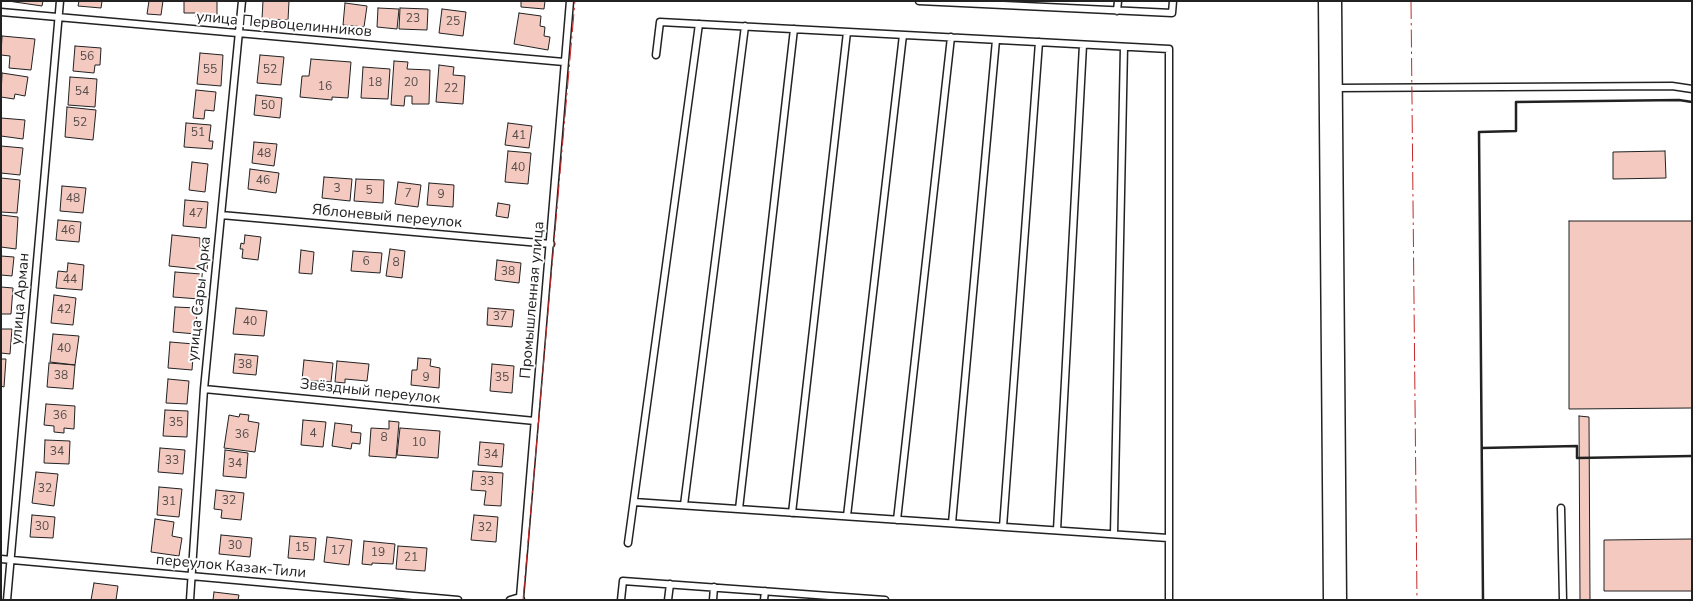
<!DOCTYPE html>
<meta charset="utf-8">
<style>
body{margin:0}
#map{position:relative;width:1693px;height:601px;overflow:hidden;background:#fff;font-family:"Nunito Sans",sans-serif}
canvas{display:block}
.frame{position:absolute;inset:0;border:2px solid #222;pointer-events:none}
</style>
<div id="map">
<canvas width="1693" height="601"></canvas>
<div class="frame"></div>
</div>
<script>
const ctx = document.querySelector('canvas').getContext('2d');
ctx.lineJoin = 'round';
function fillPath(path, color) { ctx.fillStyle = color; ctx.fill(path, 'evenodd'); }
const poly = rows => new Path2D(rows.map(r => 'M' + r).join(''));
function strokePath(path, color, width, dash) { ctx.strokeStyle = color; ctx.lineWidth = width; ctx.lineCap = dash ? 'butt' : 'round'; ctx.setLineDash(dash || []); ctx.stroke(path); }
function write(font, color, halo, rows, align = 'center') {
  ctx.font = font + ' "Nunito Sans",sans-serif'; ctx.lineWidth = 4; ctx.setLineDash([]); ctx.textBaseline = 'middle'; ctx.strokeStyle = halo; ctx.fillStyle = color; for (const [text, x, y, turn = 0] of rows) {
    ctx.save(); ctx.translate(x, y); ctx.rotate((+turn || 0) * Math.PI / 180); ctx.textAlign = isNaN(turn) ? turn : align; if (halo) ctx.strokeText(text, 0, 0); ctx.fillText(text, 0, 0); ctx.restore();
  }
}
const building = poly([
 [8,1,43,1,42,6,8,1],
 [79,1,102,1,101,8,78,6,79,1],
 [149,1,163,1,161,15,147,14,149,1],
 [184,1,217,1,217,18,196,17,196,13,184,13,184,1],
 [263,1,289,1,288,20,262,19,263,1],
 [521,1,545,1,544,9,521,7,521,1],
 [345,3,367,6,364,27,343,25,345,3],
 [378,8,399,9,397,29,377,27,378,8],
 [400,8,428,9,427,30,399,29,400,8],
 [442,9,466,12,463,36,439,33,442,9],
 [519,13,541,16,540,26,545,27,544,36,550,37,548,50,514,44,519,13],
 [2,36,35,39,31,70,9,68,10,56,1,55,2,36],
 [75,46,101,48,100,65,95,65,94,73,73,71,75,46],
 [200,53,223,55,221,86,197,84,200,53],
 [260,55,284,57,281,85,257,83,260,55],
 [311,59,351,62,348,98,332,97,332,100,300,97,302,76,309,76,311,59],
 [394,61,408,62,407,69,430,70,429,104,412,104,412,96,405,96,404,106,391,105,394,61],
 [439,65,454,67,453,75,465,76,463,104,436,102,439,65],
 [363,67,390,69,388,99,361,98,363,67],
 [2,73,28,77,25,96,15,94,14,99,1,97,2,73],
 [70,77,97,79,95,107,68,105,70,77],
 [196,90,216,92,214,111,205,110,204,119,193,118,196,90],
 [256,95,282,98,280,118,254,115,256,95],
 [67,107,96,110,93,140,65,137,67,107],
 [1,118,25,120,23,139,1,136,1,118],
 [186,123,211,125,209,141,213,141,212,149,184,147,186,123],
 [508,123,532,126,529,148,505,145,508,123],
 [254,142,277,144,274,166,252,163,254,142],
 [1,146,23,148,20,175,1,173,1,146],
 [508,151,531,153,528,184,505,182,508,151],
 [1665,151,1666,178,1613,179,1613,152,1665,151],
 [192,162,208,164,205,192,189,190,192,162],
 [250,169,279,173,276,193,248,189,250,169],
 [324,177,352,179,350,201,322,198,324,177],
 [1,178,20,180,17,213,1,212,1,178],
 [356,179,384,180,383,203,354,201,356,179],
 [398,182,421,185,418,207,395,204,398,182],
 [429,183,454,185,453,207,427,205,429,183],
 [62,186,86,188,83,213,60,211,62,186],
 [185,200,208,202,206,228,183,226,185,200],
 [498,203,510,205,508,218,496,216,498,203],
 [1,215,18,217,16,249,1,247,1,215],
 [58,220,81,222,79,242,56,240,58,220],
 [1569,221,1692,221,1692,408,1569,409,1569,221],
 [172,235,200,238,200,247,209,248,207,270,169,266,172,235],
 [245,235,261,237,258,260,242,258,243,249,240,249,241,243,244,244,245,235],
 [390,249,405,251,402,278,386,276,390,249],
 [301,250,314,252,312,274,299,273,301,250],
 [353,251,382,253,380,273,351,271,353,251],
 [1,256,14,257,12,276,1,275,1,256],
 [497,260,521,263,519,283,495,280,497,260],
 [68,263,84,265,82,290,56,288,58,271,67,272,68,263],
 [175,272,201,274,199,299,173,297,175,272],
 [1,287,13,288,11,314,1,314,1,287],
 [54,295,76,298,73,325,51,323,54,295],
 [175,307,197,308,196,334,173,332,175,307],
 [236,308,267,311,264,336,233,334,236,308],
 [488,308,514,310,512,327,487,325,488,308],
 [1,329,12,329,10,354,1,353,1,329],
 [53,334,79,336,75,365,50,362,53,334],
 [170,342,194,344,192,370,168,368,170,342],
 [235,354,258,356,256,375,233,373,235,354],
 [418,358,431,359,430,366,440,368,439,388,411,385,412,370,417,370,418,358],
 [1,359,6,359,4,387,1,386,1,359],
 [304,360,333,363,331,382,302,380,304,360],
 [337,361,369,364,367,381,345,379,345,383,335,382,337,361],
 [49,363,75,365,73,389,47,387,49,363],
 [492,364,514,366,512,393,490,391,492,364],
 [168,379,189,381,187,404,166,403,168,379],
 [46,404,75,406,74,429,64,428,64,433,54,432,54,426,44,425,46,404],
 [165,410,188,411,187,437,163,436,165,410],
 [240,414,249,415,248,421,259,423,255,452,224,448,229,415,239,417,240,414],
 [1579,416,1589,417,1590,600,1580,600,1579,416],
 [303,420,326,422,323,447,301,445,303,420],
 [389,421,399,422,396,458,369,456,371,428,389,429,389,421],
 [335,423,352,425,351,432,361,433,360,444,352,443,351,449,332,446,335,423],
 [400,428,440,431,438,458,397,455,400,428],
 [45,440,70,441,69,464,44,463,45,440],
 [480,442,504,444,502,467,478,465,480,442],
 [160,448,185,450,183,474,158,472,160,448],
 [225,450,248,453,246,478,223,476,225,450],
 [473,471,503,473,501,506,484,505,486,491,471,490,473,471],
 [36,472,58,474,54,506,32,503,36,472],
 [159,487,182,489,179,517,157,515,159,487],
 [216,490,244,493,241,520,221,518,222,510,214,509,216,490],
 [32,515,55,517,53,538,30,537,32,515],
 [474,515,498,517,496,542,471,540,474,515],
 [155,519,174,522,172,536,182,538,179,556,151,552,155,519],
 [221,535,252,538,250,557,219,554,221,535],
 [290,536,316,538,314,560,288,558,290,536],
 [327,537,352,540,349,565,324,562,327,537],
 [1692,539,1692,591,1604,591,1604,540,1692,539],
 [364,541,395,544,393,564,372,563,372,565,362,564,364,541],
 [398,546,427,548,425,571,396,569,398,546],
 [94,583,118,586,116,600,91,600,94,583],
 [214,592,239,595,238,600,213,600,214,592]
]);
const lane = poly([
 [919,1,1172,13,1173,1],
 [1117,11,1118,1],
 [1,12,564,62],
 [656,55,660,22,1169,49,1169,600],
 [1336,88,1672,86,1692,89],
 [221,215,551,244],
 [204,389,535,421],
 [634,502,1168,538],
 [684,505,745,26],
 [1561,508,1563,600],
 [739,509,794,29],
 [792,513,847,32],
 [847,516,903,35],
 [897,520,951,37],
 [952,523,996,40],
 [1003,527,1039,42],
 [1057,530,1083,45],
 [1114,534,1124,47],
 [628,543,699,24],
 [1,559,458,600],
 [7,600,60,1],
 [190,600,204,389,242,1],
 [510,600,520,597],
 [521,600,520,597,570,1],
 [621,600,623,581,885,600],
 [668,600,670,584],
 [713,600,714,587],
 [764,600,765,591]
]);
const highway = poly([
 [1330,1,1335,600]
]);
const wall = poly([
 [1482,448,1577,446,1577,458,1692,456],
 [1483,600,1479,132,1516,131,1516,102,1679,100,1692,102]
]);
const power = poly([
 [1411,1,1417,600],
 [523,600,575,1]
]);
const numberNames = [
 ["23",413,19],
 ["25",453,22],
 ["56",87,57],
 ["55",210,70],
 ["52",270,70],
 ["18",375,83],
 ["20",411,83],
 ["16",325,87],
 ["22",451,89],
 ["54",82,92],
 ["50",268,106],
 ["52",80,123],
 ["51",198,133],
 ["41",519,136],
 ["48",264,154],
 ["40",518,168],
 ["46",263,181],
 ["3",337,189],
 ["5",369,191],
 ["7",408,194],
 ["9",441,195],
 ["48",73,199],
 ["47",196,214],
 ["46",68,231],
 ["6",366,262],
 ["8",396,263],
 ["38",508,272],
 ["44",70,280],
 ["42",64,310],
 ["37",500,317],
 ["40",250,322],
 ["40",64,349],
 ["38",245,365],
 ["38",61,376],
 ["9",426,378],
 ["35",502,378],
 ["36",60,416],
 ["35",176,423],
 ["4",313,434],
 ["36",242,435],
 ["8",384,438],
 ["10",419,443],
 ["34",57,452],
 ["34",491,455],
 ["33",172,461],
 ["34",235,464],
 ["33",487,482],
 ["32",45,489],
 ["32",229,501],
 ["31",169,502],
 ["30",42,527],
 ["32",485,528],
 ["30",235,546],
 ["15",302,548],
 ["17",338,551],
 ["19",378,553],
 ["21",411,558]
];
const streetNames = [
 ["улица Первоцелинников",284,25,5],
 ["Яблоневый переулок",387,217,5],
 ["улица Арман",21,299,-85],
 ["улица Сары-Арка",200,299,-84],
 ["Промышленная улица",533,300,-85],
 ["Звёздный переулок",370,392,6],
 ["переулок Казак-Тили",231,567,5]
];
fillPath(building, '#f3c9c0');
strokePath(building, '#222', 1);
strokePath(lane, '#222', 9);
strokePath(highway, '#222', 25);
strokePath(lane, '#fff', 6);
strokePath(highway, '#fff', 22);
strokePath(wall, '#222', 2.5);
strokePath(power, '#c62828', 1, [18, 4, 2.5, 4]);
write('12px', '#564c4a', null, numberNames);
write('15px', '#222', '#fff', streetNames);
</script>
